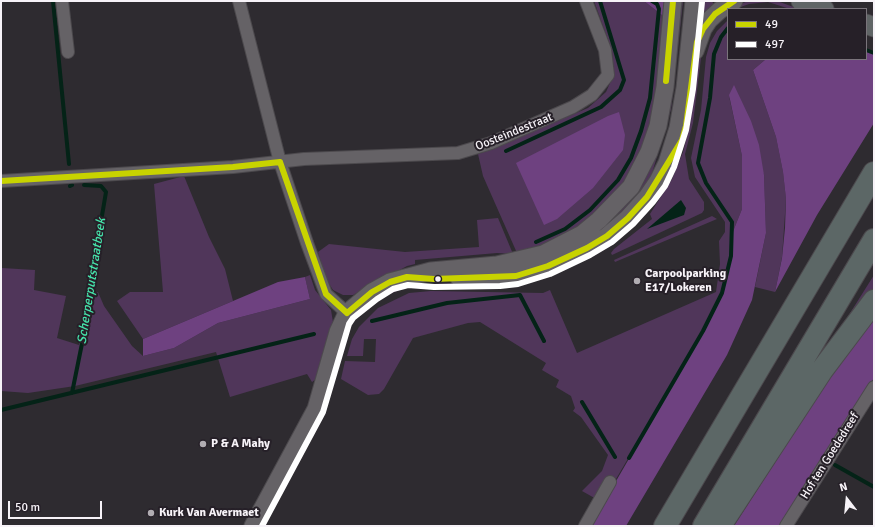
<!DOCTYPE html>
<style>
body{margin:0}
#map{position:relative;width:875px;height:527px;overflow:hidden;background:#2e2b30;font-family:Signika,sans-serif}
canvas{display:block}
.frame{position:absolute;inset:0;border:2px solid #f7f3f8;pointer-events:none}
.legend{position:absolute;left:727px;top:8px;width:140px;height:52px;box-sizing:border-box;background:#262028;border:1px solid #7a747b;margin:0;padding:5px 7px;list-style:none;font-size:12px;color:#f7f3f8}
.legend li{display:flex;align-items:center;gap:8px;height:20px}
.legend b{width:20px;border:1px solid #7a747b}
.north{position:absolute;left:827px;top:479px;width:40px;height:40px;-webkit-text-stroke:3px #262028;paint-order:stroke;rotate:344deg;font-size:11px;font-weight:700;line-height:16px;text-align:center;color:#f7f3f8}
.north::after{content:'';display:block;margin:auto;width:14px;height:18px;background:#f7f3f8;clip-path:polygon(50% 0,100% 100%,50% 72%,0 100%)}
.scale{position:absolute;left:8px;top:501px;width:94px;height:18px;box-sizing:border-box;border:2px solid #f7f3f8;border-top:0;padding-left:5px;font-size:12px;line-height:14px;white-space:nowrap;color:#f7f3f8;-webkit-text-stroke:3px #262028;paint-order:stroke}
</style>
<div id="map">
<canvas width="875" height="527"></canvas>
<div class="frame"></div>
<ul class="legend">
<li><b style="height:5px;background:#c8d300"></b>49</li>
<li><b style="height:5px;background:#fff"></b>497</li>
</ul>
<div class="north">N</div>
<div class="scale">50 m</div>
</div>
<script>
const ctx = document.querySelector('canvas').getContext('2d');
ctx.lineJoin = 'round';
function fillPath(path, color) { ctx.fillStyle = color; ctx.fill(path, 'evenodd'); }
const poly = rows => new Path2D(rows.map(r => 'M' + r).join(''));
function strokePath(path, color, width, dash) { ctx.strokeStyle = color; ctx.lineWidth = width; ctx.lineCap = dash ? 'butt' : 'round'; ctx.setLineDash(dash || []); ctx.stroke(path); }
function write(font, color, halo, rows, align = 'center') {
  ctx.font = font + ' Signika,sans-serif'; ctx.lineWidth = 4; ctx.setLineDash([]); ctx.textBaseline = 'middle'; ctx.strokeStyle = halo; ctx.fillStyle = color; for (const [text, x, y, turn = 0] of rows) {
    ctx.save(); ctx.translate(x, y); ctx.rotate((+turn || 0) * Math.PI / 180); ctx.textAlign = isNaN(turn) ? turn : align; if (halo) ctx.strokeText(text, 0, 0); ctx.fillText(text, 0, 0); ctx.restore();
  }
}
const green = poly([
 [594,1,644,1,667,19,658,101,634,171,598,216,550,246,517,253,483,176,478,154,588,108,606,92,614,74,612,51],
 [678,1,683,1,671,109,650,180,620,219,589,237,640,180],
 [698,1,712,1,715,7,696,23],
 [748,1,777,1,799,9,790,9,768,2,749,4,735,9,733,7],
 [720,17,721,19,711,31,702,50,693,123,685,154,689,179,704,202,704,210,702,213,612,255,611,253,614,249,652,219,650,214,672,179,683,152,690,124,700,51,708,30],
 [728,20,728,59,766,59,753,70,776,137,783,172,786,199,782,257,775,292,755,287,766,233,764,175,729,96,742,156,742,209,732,234,731,256,722,293,703,331,616,479,611,477,598,500,582,491,602,471,608,455,581,417,573,411,575,408,571,396,556,387,559,380,542,370,546,363,480,322,468,323,413,338,384,389,379,394,368,395,341,379,345,361,375,362,376,339,364,339,363,356,347,356,352,339,359,327,378,308,409,293,431,291,543,293,550,290,577,353,716,292,720,264,719,241,725,232,725,222,695,177,691,158,701,110,706,57,710,43,717,31],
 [184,176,209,237,225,269,233,301,143,339,117,301,130,292,163,292,154,184],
 [712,216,717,219,615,262,614,260],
 [498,218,513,254,497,253,415,260,415,264,407,266,353,295,343,295,333,290,326,279,318,252,329,244,405,252,479,247,477,220],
 [2,268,35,270,34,290,66,296,57,338,79,345,86,293,98,292,104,306,132,346,143,356,174,348,218,323,310,299,305,277,310,275,315,290,331,310,333,322,327,341,320,376,312,382,307,374,230,397,216,352,75,386,28,393,1,391],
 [874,275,874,290,846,325,847,318],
 [513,281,514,286,426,285,404,288,385,296,365,311,363,310,383,295,410,285]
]);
const forest = poly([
 [644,1,663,1,668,6,667,19],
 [866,50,874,53,874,123,817,215,775,292,782,258,785,228,786,199,783,172,776,137,753,70,766,59,866,59],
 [734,85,751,121,759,145,764,175,766,233,752,300,727,355,626,526,590,526,703,331,722,293,731,256,732,234,742,209,742,156,729,95],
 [619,112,625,135,623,150,593,188,557,219,544,225,516,163,608,116],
 [305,277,310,299,218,323,174,348,143,356,143,339,278,282],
 [874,317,874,378,780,526,734,526,826,383]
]);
const water = poly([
 [681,200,686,208,684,215,647,229]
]);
const stream = poly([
 [53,1,69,164],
 [866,50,874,53],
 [506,151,601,107,620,90,624,80,600,1],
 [70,186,72,185],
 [536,242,565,229,590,210,618,180,631,158,641,131,650,98,659,9,657,4,652,1],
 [372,321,447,303,520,295,544,341],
 [72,393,90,304,95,257,106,192,101,186,84,185],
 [582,402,615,457],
 [1,410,314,334],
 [629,458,703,331,722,293,731,256,732,222,706,183,698,163,710,98,714,54,721,37,728,28],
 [835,465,874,487]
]);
const street = poly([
 [62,1,68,52],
 [239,1,280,162,307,243,326,294,347,313],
 [1,181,233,167,304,159,458,153,491,143,573,107,592,95,608,75,605,50,586,1],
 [585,526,610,482],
 [786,526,874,387]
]);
const secondary = poly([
 [695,51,703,29,709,20,720,10,734,1],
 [459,278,516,276,548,266,587,248,607,236,628,218,647,197,658,181,667,163,678,128,685,88,694,1],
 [253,526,316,409,338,332,347,313,372,292,390,282,431,271,497,265,543,254,582,234,599,220,631,187,649,152,658,126,665,87,673,1]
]);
const primary = poly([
 [801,1,824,9],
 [866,24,874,27]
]);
const highway = poly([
 [725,518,822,370,874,301],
 [665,526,874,173],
 [704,526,874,240]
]);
const bus1 = poly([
 [666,81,673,1],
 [280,162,326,294,347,313],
 [1,181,233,167,280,162],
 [347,313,372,292,390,282,407,277,434,279,516,276,548,266,587,248,607,236,628,218,647,197,682,140,686,126,697,42,703,29,715,14,734,1]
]);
const bus2 = poly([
 [262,526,323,412,349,324,353,318,377,299,393,289,408,285,434,287,500,286,518,284,550,274,590,255,612,242,633,224,653,202,665,186,674,167,686,130,693,89,702,2]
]);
const markers = [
 [438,279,3.5,"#f7f3f8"],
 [637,281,4,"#b1adb2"],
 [203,444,4,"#b1adb2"],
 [151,513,4,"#b1adb2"]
];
const streetNames = [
 ["Oosteindestraat",514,132,-22],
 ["Hof ten Goededreef",830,456,-58]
];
const poiNames = [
 ["Carpoolparking",645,274],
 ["E17/Lokeren",645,288],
 ["P & A Mahy",211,444],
 ["Kurk Van Avermaet",159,513]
];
const waterNames = [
 ["Scherperputstraatbeek",92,281,-81]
];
fillPath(green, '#50365a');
fillPath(forest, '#6e4180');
fillPath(water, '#042317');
strokePath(stream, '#042317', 4);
strokePath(street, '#4c494d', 14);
strokePath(secondary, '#4c494d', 19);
strokePath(primary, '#4c494d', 21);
strokePath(highway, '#4c494d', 24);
strokePath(street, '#656266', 12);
strokePath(secondary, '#656266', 17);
strokePath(primary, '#606566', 19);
strokePath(highway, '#5c6766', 22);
strokePath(bus1, '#c8d300', 6);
strokePath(bus2, '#fff', 6);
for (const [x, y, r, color] of markers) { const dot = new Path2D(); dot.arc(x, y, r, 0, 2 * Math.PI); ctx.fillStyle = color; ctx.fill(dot); strokePath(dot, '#262028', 1.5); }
write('12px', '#f7f3f8', '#262028', streetNames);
write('bold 12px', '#f7f3f8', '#262028', poiNames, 'left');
write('italic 13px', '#46e4ab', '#262028', waterNames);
</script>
